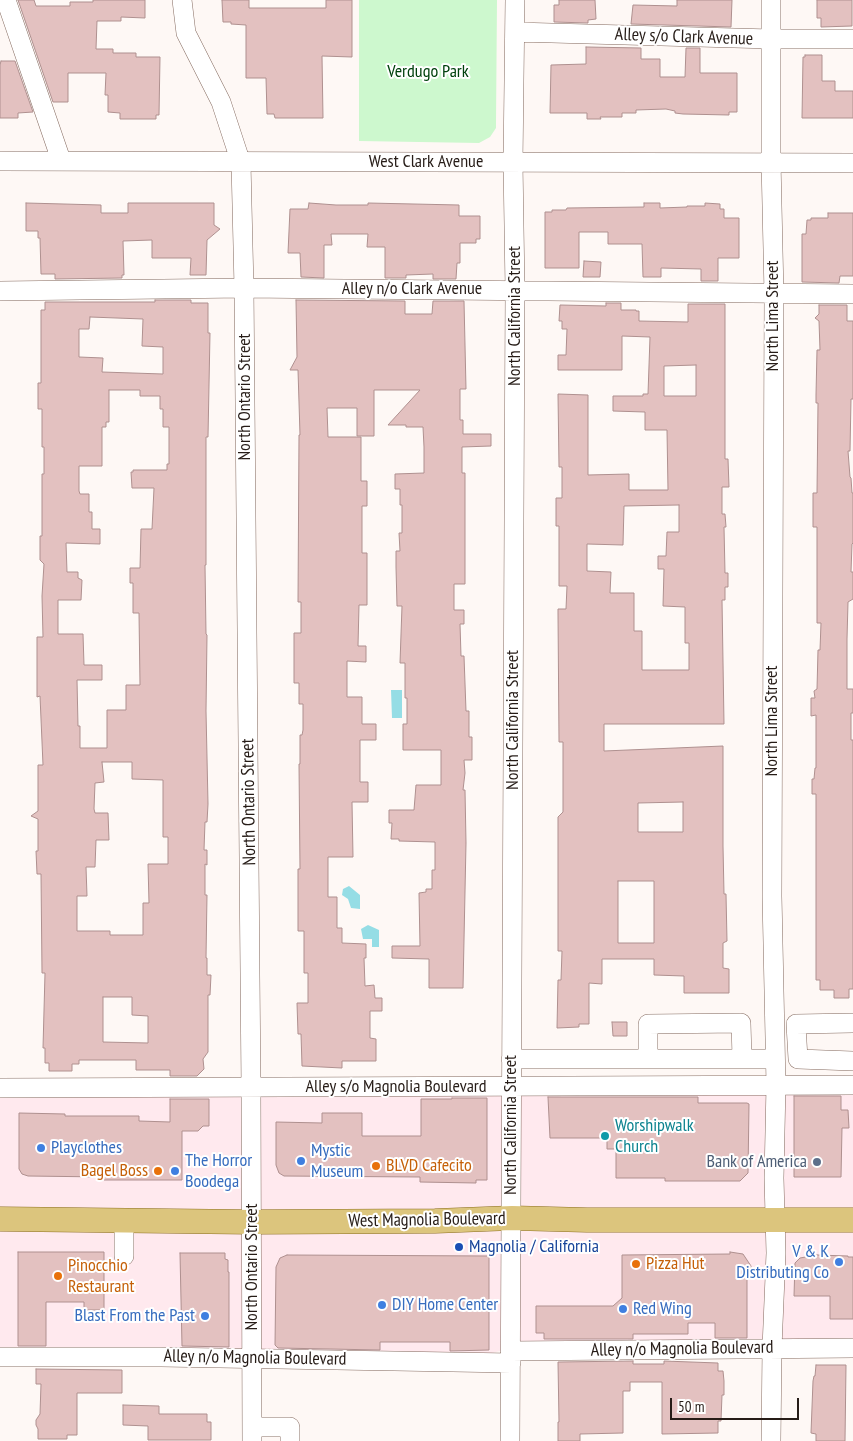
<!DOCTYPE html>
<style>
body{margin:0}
#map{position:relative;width:853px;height:1441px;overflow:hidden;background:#fef8f5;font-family:"PT Sans Narrow",sans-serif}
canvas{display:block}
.scale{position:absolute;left:670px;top:1398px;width:129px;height:22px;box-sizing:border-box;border:2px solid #261c17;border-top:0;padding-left:6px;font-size:15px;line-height:18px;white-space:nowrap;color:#261c17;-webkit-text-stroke:4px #fff;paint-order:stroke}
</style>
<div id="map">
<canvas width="853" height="1441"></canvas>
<div class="scale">50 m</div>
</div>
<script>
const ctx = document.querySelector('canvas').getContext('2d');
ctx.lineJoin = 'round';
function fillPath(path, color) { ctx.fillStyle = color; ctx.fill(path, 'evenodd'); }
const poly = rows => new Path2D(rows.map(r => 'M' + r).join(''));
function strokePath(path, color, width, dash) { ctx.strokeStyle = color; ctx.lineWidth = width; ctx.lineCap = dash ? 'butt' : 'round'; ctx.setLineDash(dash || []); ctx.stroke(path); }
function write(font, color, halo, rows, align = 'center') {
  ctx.font = font + ' "PT Sans Narrow",sans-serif'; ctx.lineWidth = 4; ctx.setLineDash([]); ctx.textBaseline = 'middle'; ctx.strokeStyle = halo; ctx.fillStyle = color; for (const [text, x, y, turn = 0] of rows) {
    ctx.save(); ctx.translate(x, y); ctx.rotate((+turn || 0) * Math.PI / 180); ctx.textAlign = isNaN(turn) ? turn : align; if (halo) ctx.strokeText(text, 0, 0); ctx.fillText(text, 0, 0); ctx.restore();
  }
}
const commercial = poly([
 [853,1085,853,1345,528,1344,488,1354,0,1354,0,1088]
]);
const green = poly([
 [359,0,497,0,496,123,496,128,490,137,479,143,359,141]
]);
const water = poly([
 [391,690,402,690,402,718,392,718],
 [349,886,360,895,360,909,351,908,348,899,342,895,343,889],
 [368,925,379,930,379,947,372,947,372,939,363,939,361,929]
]);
const building = poly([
 [18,0,34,0,36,6,70,6,70,2,93,2,93,0,145,0,145,18,121,17,121,21,97,21,96,49,113,49,113,53,136,53,136,57,160,57,159,115,156,115,156,119,120,119,120,113,108,112,108,95,105,95,106,73,68,73,68,102,53,102,18,0],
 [222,0,249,0,249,8,326,8,326,0,352,0,352,57,322,56,323,118,275,118,274,114,267,114,266,78,246,78,246,25,231,24,231,22,223,22,222,0],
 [559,0,595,0,596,19,588,20,588,23,554,22,554,5,559,5,559,0],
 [677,0,732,0,731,27,631,24,633,5,677,6,677,0],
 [817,0,852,0,852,26,821,27,821,18,817,18,817,0],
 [586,47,641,48,641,59,660,59,660,77,685,77,686,48,700,48,700,73,737,73,737,112,729,112,729,115,683,114,675,113,675,111,666,109,636,110,636,113,622,113,622,117,600,117,601,119,587,119,587,113,550,113,551,65,586,64,586,47],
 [805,55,822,55,822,81,835,81,835,91,853,91,853,118,802,118,803,57,805,57,805,55],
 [1,61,15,61,33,112,18,113,18,118,0,118,0,65,1,61],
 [26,203,101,205,101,213,128,213,128,203,214,203,214,225,220,229,207,240,206,275,190,275,191,258,152,258,152,240,123,241,124,275,122,275,122,278,55,279,55,274,41,274,40,238,38,238,38,231,26,231,26,203],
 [309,203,336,205,368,205,368,203,459,205,459,216,480,216,480,239,476,239,476,243,460,243,460,263,457,263,456,279,433,279,433,274,406,275,406,278,385,278,385,247,367,247,368,234,331,234,332,245,324,245,324,278,301,277,300,253,288,253,290,209,308,209,309,203],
 [644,203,660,203,660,208,687,207,687,206,705,206,705,203,720,204,720,209,724,209,724,218,739,218,739,258,718,258,718,281,701,281,701,269,661,268,661,277,643,277,642,244,608,244,608,232,579,232,579,268,545,268,545,212,552,212,552,210,566,210,567,208,644,207,644,203],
 [828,213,853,213,853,276,840,276,839,283,802,282,802,234,806,234,807,220,811,220,811,218,828,218,828,213],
 [584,261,601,262,600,277,583,277,584,261],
 [155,300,191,300,191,303,208,303,208,333,210,333,208,437,206,437,206,565,205,565,206,634,207,635,206,711,208,804,207,822,205,822,204,850,207,850,207,865,205,864,205,895,207,895,206,958,207,958,207,975,211,975,210,995,208,995,208,1052,203,1059,204,1069,197,1076,170,1076,170,1070,136,1070,136,1060,79,1060,79,1064,72,1064,72,1071,49,1071,49,1063,45,1063,45,1048,43,1048,45,973,42,973,41,874,37,874,36,851,38,851,38,819,31,816,38,811,38,765,43,765,40,696,37,697,37,637,43,637,42,596,44,564,40,560,40,536,42,536,42,474,44,474,44,447,42,447,42,409,38,409,38,383,41,383,41,310,45,310,45,302,155,302,155,300],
 [90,317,143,319,142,346,163,347,163,374,102,372,103,358,79,357,79,329,89,329,90,317],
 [109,390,140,390,140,396,160,396,160,409,163,409,163,427,169,427,169,464,167,464,167,470,133,470,133,472,131,472,132,488,154,488,152,529,141,529,140,568,130,568,130,583,133,583,133,613,139,613,140,685,126,685,126,710,107,710,107,748,80,748,80,726,78,726,77,680,102,680,102,665,84,665,83,634,58,634,58,600,81,600,82,580,78,578,78,572,67,572,66,543,100,544,100,529,92,529,92,512,89,512,89,494,80,494,79,491,79,466,102,466,102,427,106,427,106,422,109,422,109,390],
 [102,762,132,762,132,779,163,780,163,837,168,837,168,864,148,864,149,903,143,903,143,935,110,935,110,931,77,931,77,896,87,896,86,867,95,867,96,840,109,840,108,813,95,813,94,809,95,783,104,782,102,762],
 [103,997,132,997,132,1015,148,1016,148,1043,103,1042,103,997],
 [296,300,405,301,405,314,432,314,433,301,464,301,466,389,460,389,460,420,463,420,463,434,491,434,491,446,462,447,462,473,465,473,465,584,454,584,454,610,464,610,464,624,460,624,461,656,464,656,466,711,469,711,469,737,472,737,472,760,464,760,465,773,463,790,465,790,466,843,463,988,429,988,429,959,392,958,392,946,420,946,419,893,426,892,426,889,432,889,432,870,435,870,435,842,399,841,399,839,391,839,392,823,389,823,389,810,414,810,416,785,441,785,441,750,403,750,403,724,407,724,407,698,405,698,405,663,400,663,402,606,397,606,396,567,396,551,400,551,399,533,402,533,402,505,400,505,400,489,395,489,395,474,424,473,424,447,423,427,406,427,406,425,388,425,420,390,374,390,374,436,357,436,357,408,327,408,328,437,361,437,361,481,367,481,367,506,362,506,362,553,367,553,367,605,359,605,358,646,366,646,366,662,347,661,347,697,362,697,362,724,376,724,376,740,360,740,360,782,368,782,368,802,352,802,353,857,328,857,328,897,337,897,337,928,342,928,342,943,366,944,366,958,364,958,365,986,374,985,375,998,382,998,382,1011,370,1011,370,1038,376,1039,376,1061,342,1061,342,1068,302,1066,301,1034,298,1034,297,1003,308,1003,308,973,304,973,304,931,298,931,298,869,300,869,299,764,300,764,300,735,302,735,303,730,303,704,299,704,299,683,294,683,294,633,301,633,301,602,298,602,299,435,300,435,298,370,290,370,297,357,296,300],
 [606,303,621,303,621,310,636,310,636,311,639,311,639,321,688,322,688,304,725,304,725,459,728,459,729,487,722,487,722,514,725,514,726,527,724,527,725,573,728,573,728,587,725,587,725,600,722,600,724,724,604,724,604,751,723,746,723,846,724,894,726,894,727,941,723,943,723,968,729,969,729,993,684,993,684,976,654,975,654,959,602,959,602,984,589,983,589,1024,579,1024,579,1027,557,1028,558,980,561,980,562,951,558,951,558,817,563,812,563,742,559,742,558,613,558,609,566,609,567,586,559,586,559,526,556,526,556,498,562,498,562,467,559,467,558,394,588,395,588,475,629,474,629,490,668,490,667,430,645,430,645,412,613,411,613,396,643,396,643,394,648,394,650,337,622,336,622,370,558,370,558,355,566,355,567,329,562,329,562,321,559,321,560,305,606,306,606,303],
 [696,365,696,396,664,396,664,366,696,365],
 [679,505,679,532,667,532,666,556,658,556,658,569,664,569,663,606,685,607,685,643,689,643,689,670,642,670,642,631,634,631,634,593,610,593,611,572,587,571,587,544,623,545,624,506,679,505],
 [683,802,683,832,638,832,638,803,683,802],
 [618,881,654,881,654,943,618,943,618,881],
 [819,305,847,305,847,321,853,321,853,399,851,399,850,451,848,451,850,477,851,478,852,493,853,493,853,543,852,544,851,572,853,572,853,599,848,602,847,639,847,689,853,689,853,713,851,713,851,740,853,740,853,989,849,989,849,998,834,998,834,990,820,990,820,980,816,980,816,794,812,794,812,779,814,779,815,768,816,768,816,715,811,716,811,698,815,698,814,691,817,689,818,650,820,650,821,623,817,623,817,527,813,527,813,493,817,493,818,403,816,403,816,395,817,350,820,350,819,321,815,318,819,314,819,305],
 [612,1022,627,1022,627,1036,613,1036,612,1022],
 [794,1096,841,1096,841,1110,848,1110,849,1128,842,1128,841,1177,794,1177,794,1096],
 [548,1097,698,1097,698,1103,747,1103,749,1104,748,1173,740,1181,665,1181,665,1178,616,1178,616,1149,607,1149,607,1138,550,1138,548,1097],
 [452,1098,487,1098,487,1180,476,1180,476,1183,420,1182,420,1177,284,1176,279,1173,276,1165,276,1122,322,1123,322,1113,362,1113,362,1136,421,1136,421,1099,452,1099,452,1098],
 [170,1099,209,1099,209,1126,203,1126,198,1131,182,1131,182,1180,104,1180,104,1177,28,1176,22,1174,19,1169,19,1113,65,1114,65,1116,139,1116,139,1121,170,1122,170,1099],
 [18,1252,104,1252,104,1310,84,1310,84,1302,46,1302,46,1346,18,1346,18,1252],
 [730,1252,743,1254,751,1266,751,1275,747,1275,747,1338,715,1338,715,1323,688,1323,688,1334,633,1334,633,1339,544,1339,544,1333,536,1333,536,1306,613,1306,622,1298,622,1255,730,1254,730,1252],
 [180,1253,225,1253,225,1259,228,1260,228,1272,229,1272,229,1347,182,1346,180,1253],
 [287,1255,489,1256,489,1350,450,1351,450,1342,380,1342,380,1350,278,1348,275,1345,276,1267,280,1258,287,1255],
 [817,1255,848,1256,848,1257,853,1257,853,1319,830,1319,830,1296,794,1296,795,1263,800,1258,817,1255],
 [633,1361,633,1364,664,1364,664,1361,718,1363,718,1371,723,1371,724,1381,724,1395,722,1395,721,1421,718,1421,718,1433,662,1434,662,1382,630,1382,630,1391,623,1391,623,1433,580,1434,580,1441,558,1441,558,1422,559,1422,558,1362,633,1361],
 [816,1365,846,1365,845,1441,816,1441,816,1434,811,1433,813,1381,814,1376,815,1376,816,1365],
 [36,1369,122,1370,122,1393,77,1393,77,1435,67,1435,67,1439,38,1439,38,1429,36,1425,36,1420,40,1414,41,1384,36,1384,36,1369],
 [123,1405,159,1406,159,1414,207,1414,207,1422,211,1422,211,1440,148,1440,148,1426,123,1425,123,1405]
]);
const minor = poly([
 [6,0,61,160],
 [182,0,186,33,221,102,241,163,244,288,251,1087,252,1441],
 [771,0,771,161,774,294,772,896,776,1085,774,1178,776,1253,772,1348,771,1441],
 [515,32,771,39,853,39],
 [0,161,853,163],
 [0,291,244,288,853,294],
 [853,1023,796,1024,798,1059,853,1061],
 [511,1059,774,1059],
 [648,1059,648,1024,741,1023,742,1058],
 [0,1088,853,1085],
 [124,1221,124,1256],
 [511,1351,853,1348],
 [0,1357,161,1357,511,1363],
 [252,1427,290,1427,290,1441],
 [510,1441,515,289,513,163,515,0]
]);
const major = poly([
 [0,1219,252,1222,435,1221,512,1218,587,1220,853,1220]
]);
const markers = [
 [605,1136,5,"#0f9aa8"],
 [41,1148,5,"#3f7fe0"],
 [301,1161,5,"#3f7fe0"],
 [817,1162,5,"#5c6f8a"],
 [376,1166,5,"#e8710a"],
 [158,1171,5,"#e8710a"],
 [175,1171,5,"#3f7fe0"],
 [459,1247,5,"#1a4fb4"],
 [839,1262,5,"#3f7fe0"],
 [636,1264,5,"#e8710a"],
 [58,1276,5,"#e8710a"],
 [382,1305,5,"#3f7fe0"],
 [623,1309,5,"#3f7fe0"],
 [205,1316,5,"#3f7fe0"]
];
const streetNames = [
 ["Alley s/o Clark Avenue",684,37,2],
 ["West Clark Avenue",426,162],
 ["Alley n/o Clark Avenue",412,289],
 ["North California Street",515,316,-90],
 ["North Lima Street",773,316,-90],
 ["North Ontario Street",245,397,-90],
 ["North California Street",513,720,-90],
 ["North Lima Street",772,721,-90],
 ["North Ontario Street",249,802,-91],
 ["Alley s/o Magnolia Boulevard",396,1087],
 ["North California Street",511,1125,-90],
 ["West Magnolia Boulevard",427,1220,-1],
 ["North Ontario Street",252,1267,-90],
 ["Alley n/o Magnolia Boulevard",682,1349,-1],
 ["Alley n/o Magnolia Boulevard",255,1358,1]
];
const parkNames = [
 ["Verdugo Park",428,72]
];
const cultureNames = [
 ["Worshipwalk",615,1126],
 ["Church",615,1147]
];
const shopNames = [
 ["Playclothes",51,1148],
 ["Mystic",311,1151],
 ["Museum",311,1172],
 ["The Horror",185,1161],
 ["Boodega",185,1182],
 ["V & K",829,1252,"right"],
 ["Distributing Co",829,1273,"right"],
 ["DIY Home Center",392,1305],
 ["Red Wing",633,1309],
 ["Blast From the Past",195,1316,"right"]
];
const serviceNames = [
 ["Bank of America",807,1162]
];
const foodNames = [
 ["BLVD Cafecito",386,1166],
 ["Bagel Boss",148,1171,"right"],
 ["Pizza Hut",646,1264],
 ["Pinocchio",68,1266],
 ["Restaurant",68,1287]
];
const transitNames = [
 ["Magnolia / California",469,1247]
];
fillPath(commercial, '#ffe9ee');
fillPath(green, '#cdf8ce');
fillPath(water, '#95dde5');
fillPath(building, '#e3c1c0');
strokePath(building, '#af908f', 1);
strokePath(minor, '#846a5f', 20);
strokePath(major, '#8d7021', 25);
strokePath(minor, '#fff', 19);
strokePath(major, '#dcc57d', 24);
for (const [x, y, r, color] of markers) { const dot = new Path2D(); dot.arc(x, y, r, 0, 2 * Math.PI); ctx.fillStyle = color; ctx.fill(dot); strokePath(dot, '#fff', 2); }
write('18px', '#261c17', '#fff', streetNames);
write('18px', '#00410d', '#fff', parkNames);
write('18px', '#0d838f', '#fff', cultureNames, 'left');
write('18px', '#366cbe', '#fff', shopNames, 'left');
write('18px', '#4e5e75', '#fff', serviceNames, 'right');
write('18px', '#c56008', '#fff', foodNames, 'left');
write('18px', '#164399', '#fff', transitNames, 'left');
</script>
